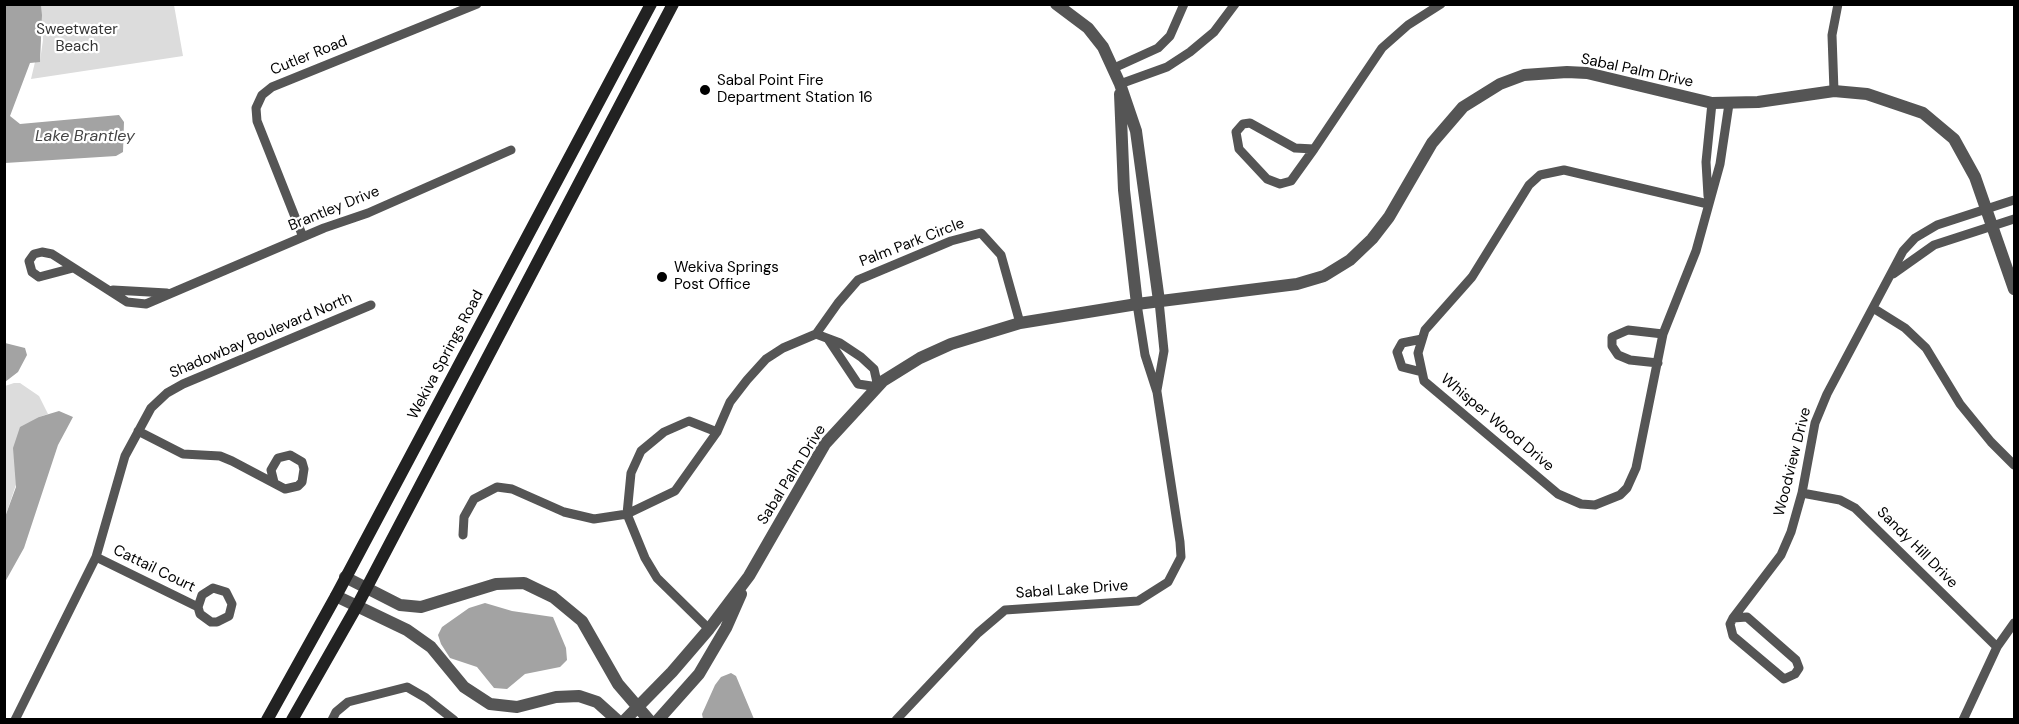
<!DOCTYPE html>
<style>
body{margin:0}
#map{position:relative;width:2019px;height:724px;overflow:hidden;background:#fff;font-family:"DM Sans",sans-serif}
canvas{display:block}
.frame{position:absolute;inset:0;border:6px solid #000;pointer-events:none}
</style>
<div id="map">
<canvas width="2019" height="724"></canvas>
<div class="frame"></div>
</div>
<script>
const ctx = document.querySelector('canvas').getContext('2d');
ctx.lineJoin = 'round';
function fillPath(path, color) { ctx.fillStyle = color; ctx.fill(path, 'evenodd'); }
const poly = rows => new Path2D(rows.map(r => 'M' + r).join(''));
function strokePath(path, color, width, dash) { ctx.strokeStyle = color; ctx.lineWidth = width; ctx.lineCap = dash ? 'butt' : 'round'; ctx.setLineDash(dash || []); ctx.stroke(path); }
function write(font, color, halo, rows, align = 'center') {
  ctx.font = font + ' "DM Sans",sans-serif'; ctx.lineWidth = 4.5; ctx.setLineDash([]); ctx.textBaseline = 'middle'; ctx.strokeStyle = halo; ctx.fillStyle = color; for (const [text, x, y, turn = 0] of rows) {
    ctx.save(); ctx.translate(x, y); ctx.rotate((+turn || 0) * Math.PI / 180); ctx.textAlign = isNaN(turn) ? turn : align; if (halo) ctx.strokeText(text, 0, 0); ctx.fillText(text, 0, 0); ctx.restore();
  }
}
const green = poly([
 [41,5,174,5,183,56,31,79,35,62,40,61,43,40],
 [14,383,20,383,39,396,48,414,39,417,5,517,5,386]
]);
const water = poly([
 [5,4,41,5,42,15,40,62,30,63,10,116,20,124,119,115,124,122,123,152,116,156,5,163],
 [5,343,25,348,27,355,18,372,5,382],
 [59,411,73,417,58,445,24,548,5,582,5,517,16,487,13,448,20,427,39,417],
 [485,603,512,611,553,617,566,648,567,660,560,667,525,674,507,689,494,688,477,667,450,658,441,644,438,635,442,627,469,608],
 [731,673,736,676,754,719,703,719,702,714,715,685,721,677]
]);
const minor = poly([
 [1114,68,1158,48,1170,36,1184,4],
 [1120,84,1167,67,1190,52,1214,32,1235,4],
 [1834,91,1832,35,1838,4],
 [1314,149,1295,148,1250,123,1243,124,1236,132,1239,149,1267,179,1280,184,1291,181,1314,149,1359,82,1382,48,1408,25,1441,4],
 [1708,196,1706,162,1712,103],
 [1708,204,1564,170,1540,175,1529,185,1472,277,1425,330,1418,353,1424,381,1558,494,1581,504,1595,505,1620,495,1627,488,1636,468,1663,334,1696,251,1720,164,1729,104],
 [303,237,257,121,256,108,262,95,272,87,477,4],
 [73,268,39,277,32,272,29,261,34,254,42,252,52,254,127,302,146,304,324,228,368,213,511,150],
 [1893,274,1934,245,2014,219],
 [113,290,167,293],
 [1873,308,1905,328,1926,348,1960,404,1991,442,2014,465],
 [816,334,838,303,858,280,951,241,981,233,1001,255,1020,323],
 [816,334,840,343,861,357,874,369,878,387,858,384,828,339],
 [1658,363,1630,360,1618,355,1612,346,1612,337,1628,330,1663,334],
 [1422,372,1402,367,1397,352,1402,343,1422,339],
 [1157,390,1164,351,1159,301],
 [138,431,183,454,220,456,232,461,285,489,298,486,302,482,304,469,302,462,290,455,278,458,271,470,274,482],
 [1802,493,1840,500,1855,508,1997,647],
 [463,535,464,517,474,499,497,487,512,489,564,512,594,519,627,514,675,491,717,432,730,402,747,380,766,359,783,348,816,334],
 [96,557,198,607,200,614,211,622,217,622,229,616,232,604,226,592,213,588,202,595,198,607],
 [1733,618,1747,617,1796,660,1799,668,1795,674,1784,679,1733,636,1730,624,1733,618,1781,555,1791,532,1802,493,1815,423,1827,394,1903,251,1915,238,1937,225,2014,200],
 [709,629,657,578,645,558,627,514,631,473,641,451,664,432,689,421,717,432],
 [15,720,96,557,125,456,151,408,167,393,183,384,371,305],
 [332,720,336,712,348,702,407,687,426,698,454,720],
 [896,720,978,633,1005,610,1138,601,1168,582,1181,557,1180,542,1157,392,1145,355,1137,304],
 [1963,720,1997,647,2014,623]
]);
const tertiary = poly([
 [1056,4,1088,28,1103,47,1120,84,1136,131,1159,301],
 [1120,94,1124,190,1137,304],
 [345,577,400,605,421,607,496,584,524,583,553,597,582,621,618,684,649,720],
 [336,596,407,630,431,647,464,687,490,704,517,707,556,697,579,696,597,702,617,720],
 [625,720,672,672,709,629,749,576,825,444,883,381,920,358,951,344,1020,323,1137,304,1297,284,1324,276,1350,260,1372,239,1389,217,1432,143,1463,107,1500,84,1524,75,1567,72,1587,73,1712,103,1758,102,1834,91,1867,94,1923,113,1954,139,1975,177,2014,289],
 [658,720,699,674,726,628,741,594]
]);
const secondary = poly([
 [267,720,336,596,651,4],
 [292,720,357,606,673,4]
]);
const markers = [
 [705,90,6,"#000"],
 [662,277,6,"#000"]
];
const parkNames = [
 ["Sweetwater",77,30],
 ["Beach",77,47]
];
const streetNames = [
 ["Cutler Road",309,56,-22],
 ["Sabal Palm Drive",1637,71,12],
 ["Brantley Drive",334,209,-22],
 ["Palm Park Circle",912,243,-21],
 ["Shadowbay Boulevard North",261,336,-23],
 ["Wekiva Springs Road",446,355,-62],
 ["Whisper Wood Drive",1497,423,40],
 ["Woodview Drive",1793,462,-76],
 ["Sabal Palm Drive",792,475,-58],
 ["Sandy Hill Drive",1917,548,45],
 ["Cattail Court",154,569,26],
 ["Sabal Lake Drive",1072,590,-4]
];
const poiNames = [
 ["Sabal Point Fire",717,81],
 ["Department Station 16",717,98],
 ["Wekiva Springs",674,268],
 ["Post Office",674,285]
];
const waterNames = [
 ["Lake Brantley",85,137]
];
fillPath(green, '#dcdcdc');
fillPath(water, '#a3a3a3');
strokePath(minor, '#555', 9);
strokePath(tertiary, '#555', 12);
strokePath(secondary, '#222', 12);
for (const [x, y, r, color] of markers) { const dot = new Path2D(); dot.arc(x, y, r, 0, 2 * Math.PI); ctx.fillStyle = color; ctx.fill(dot); strokePath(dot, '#fff', 2); }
write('15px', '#333', '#fff', parkNames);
write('15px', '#000', '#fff', streetNames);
write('15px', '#000', '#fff', poiNames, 'left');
write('italic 16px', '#444', '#fff', waterNames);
</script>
